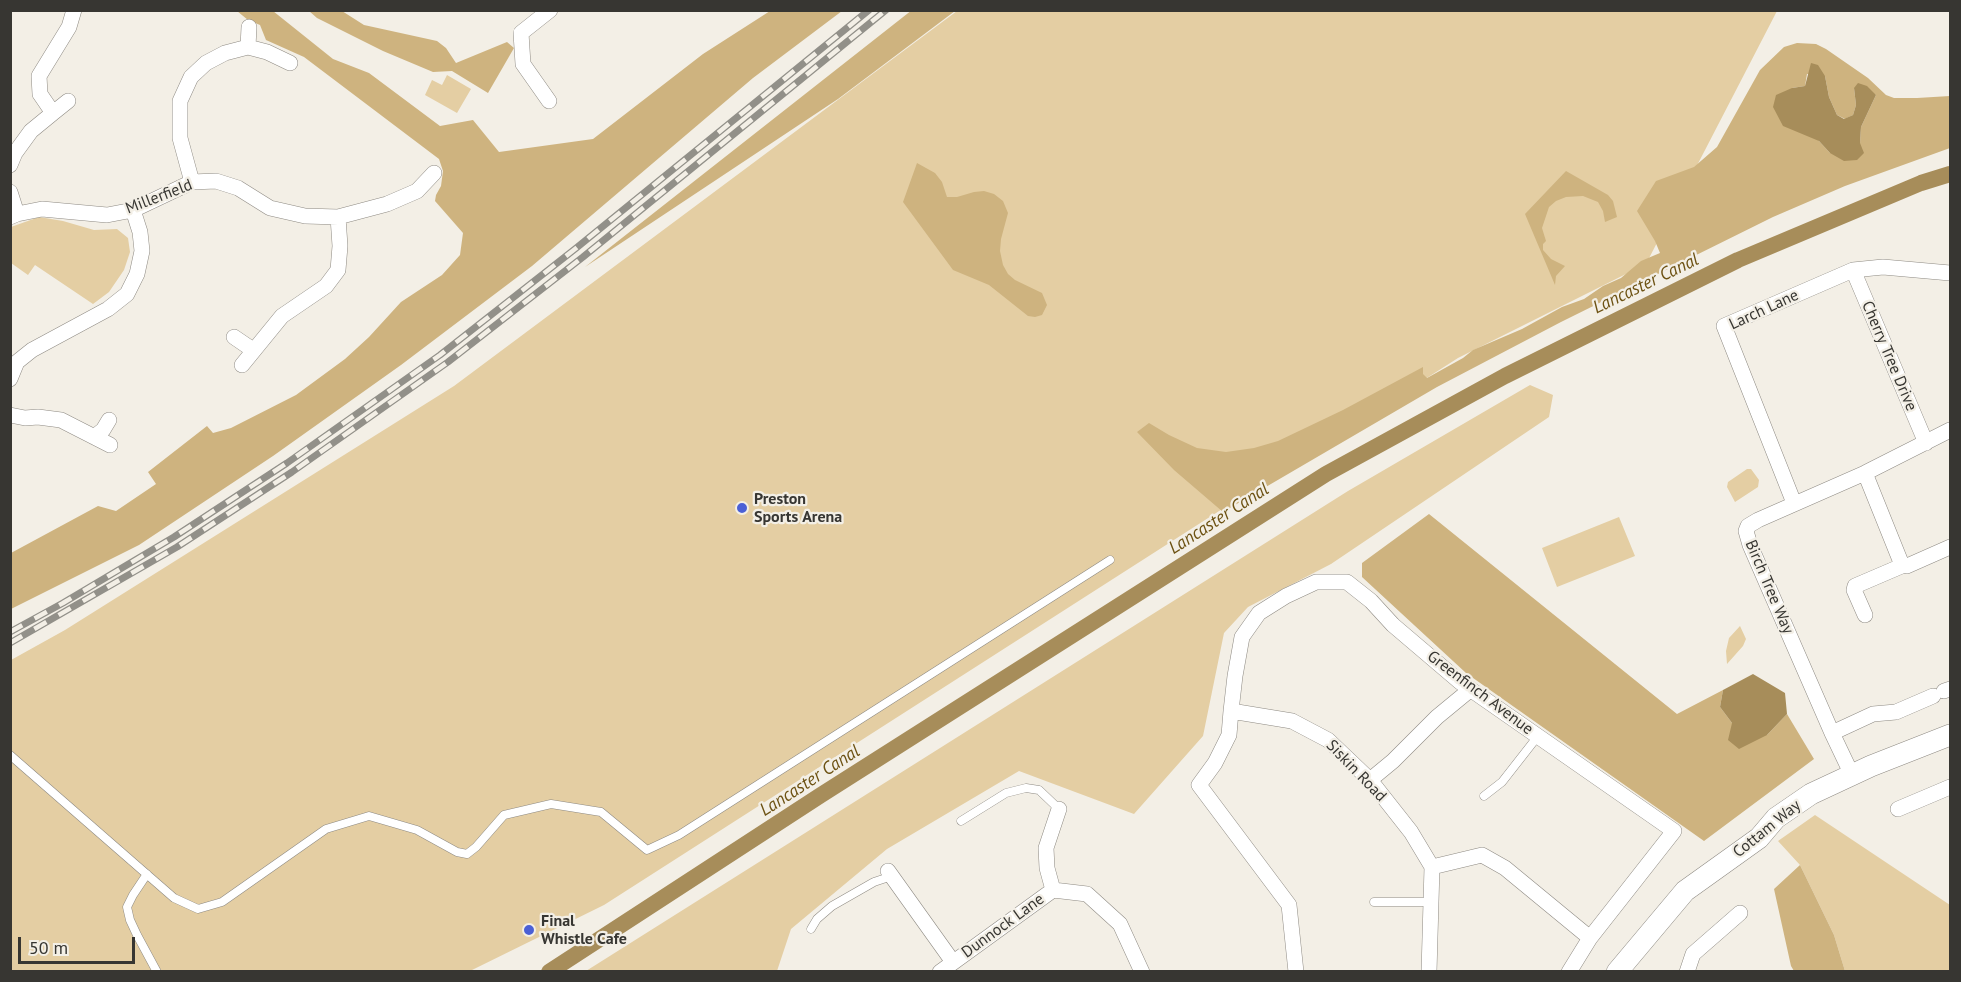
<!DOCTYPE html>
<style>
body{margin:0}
#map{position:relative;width:1961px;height:982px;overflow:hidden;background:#f3efe6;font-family:"PT Sans",sans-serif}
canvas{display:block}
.frame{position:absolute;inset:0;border:12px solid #373632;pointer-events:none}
.scale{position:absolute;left:18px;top:937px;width:117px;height:27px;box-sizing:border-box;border:3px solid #373632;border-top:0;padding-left:8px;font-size:18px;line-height:21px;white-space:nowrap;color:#373632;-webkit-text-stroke:4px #f3efe6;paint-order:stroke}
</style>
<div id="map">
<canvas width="1961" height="982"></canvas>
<div class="frame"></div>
<div class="scale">50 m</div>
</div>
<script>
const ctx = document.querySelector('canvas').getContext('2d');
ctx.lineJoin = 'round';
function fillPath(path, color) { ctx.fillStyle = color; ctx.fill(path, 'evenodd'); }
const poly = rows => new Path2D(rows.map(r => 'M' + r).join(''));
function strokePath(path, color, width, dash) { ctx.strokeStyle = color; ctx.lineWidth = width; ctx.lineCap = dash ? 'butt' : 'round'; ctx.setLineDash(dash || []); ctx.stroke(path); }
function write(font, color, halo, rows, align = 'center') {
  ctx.font = font + ' "PT Sans",sans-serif'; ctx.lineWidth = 4.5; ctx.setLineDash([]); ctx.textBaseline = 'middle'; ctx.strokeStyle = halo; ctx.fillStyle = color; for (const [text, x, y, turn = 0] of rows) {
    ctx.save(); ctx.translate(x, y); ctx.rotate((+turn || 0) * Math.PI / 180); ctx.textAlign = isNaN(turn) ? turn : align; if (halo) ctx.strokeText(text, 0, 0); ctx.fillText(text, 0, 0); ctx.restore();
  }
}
const green = poly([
 [957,11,1777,11,1646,264,1458,358,604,905,470,971,11,971,11,660,65,630,454,386],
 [447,75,471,89,457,113,425,95,432,80,442,85],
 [39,217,63,221,94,230,117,229,128,238,130,252,124,270,109,292,93,304,35,265,28,275,11,263,11,227],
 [1530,385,1553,395,1549,417,1331,564,1248,607,1224,633,1203,736,1134,814,1019,771,887,849,791,929,777,971,586,971,1348,491],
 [1747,469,1751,469,1759,480,1758,487,1735,502,1727,487,1728,482],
 [1619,517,1635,556,1557,587,1542,548],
 [1740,626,1746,639,1743,646,1727,664,1726,651,1729,638],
 [1815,815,1950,905,1950,971,1845,971,1834,935,1800,865,1778,841]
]);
const forest = poly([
 [912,10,955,11,838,99,585,267],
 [237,11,273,11,333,59,369,73,440,126,473,120,499,152,593,139,703,54,770,11,842,11,753,78,532,266,401,365,273,456,139,545,11,609,11,553,98,506,116,511,156,484,148,472,207,426,213,433,231,428,296,395,345,359,369,337,401,302,442,275,460,255,463,233,435,201,436,195,441,186,443,171,439,159,304,57,266,40,260,25,248,20],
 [309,11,342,11,364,25,437,41,446,48,456,63,507,42,514,48,488,93,452,71,433,72,383,51,317,18],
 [1797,43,1816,44,1826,49,1868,78,1886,95,1894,98,1917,98,1950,96,1950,148,1845,186,1773,217,1561,322,1437,387,1223,512,1174,470,1137,432,1149,423,1169,435,1197,448,1226,452,1254,448,1278,441,1343,410,1423,367,1423,374,1427,378,1463,358,1473,350,1522,329,1562,307,1584,299,1603,286,1621,278,1641,261,1660,253,1655,241,1637,211,1656,181,1694,167,1717,147,1760,70,1784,47],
 [1807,74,1825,76,1829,97,1837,115,1845,119,1853,115,1856,105,1854,88,1876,95,1861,127,1860,143,1830,153,1819,141,1792,88,1805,86],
 [917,163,935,173,942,182,947,197,957,197,974,192,984,191,994,194,1003,201,1008,213,1001,239,1000,251,1003,265,1008,274,1015,280,1042,293,1047,305,1042,315,1035,317,1028,316,989,285,953,270,903,202],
 [1566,171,1608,195,1613,201,1617,217,1605,222,1603,211,1598,202,1583,196,1566,197,1556,201,1549,207,1542,228,1546,241,1543,244,1543,250,1551,259,1565,266,1556,276,1555,285,1525,214],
 [1429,514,1677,714,1723,690,1720,707,1732,723,1767,735,1787,714,1814,759,1704,841,1466,673,1362,577,1362,563],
 [1800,865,1834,935,1845,971,1794,971,1791,966,1774,889]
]);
const water = poly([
 [1811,63,1818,65,1825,76,1829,97,1837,115,1844,119,1853,115,1856,105,1854,88,1858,83,1867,86,1876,95,1861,127,1860,143,1864,153,1857,160,1844,161,1830,153,1819,141,1783,126,1773,107,1776,95,1792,88,1805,86],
 [1753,674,1785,693,1787,714,1767,735,1739,749,1728,740,1732,723,1720,707,1723,690]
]);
const canal = poly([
 [549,972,821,795,1326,474,1505,376,1738,260,1921,183,1950,174]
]);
const lane = poly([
 [10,755,174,898,198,909,222,902,326,829,369,816,417,830,457,852,467,854,476,847,504,815,551,804,601,812,647,850,679,835,1110,560],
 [1484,796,1502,782,1538,736],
 [961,821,1006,793,1026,788,1039,790,1059,809],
 [147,874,133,895,127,907,130,920,137,935,157,972],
 [1374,902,1430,902],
 [811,929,817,919,832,906,874,882,892,876]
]);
const street = poly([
 [248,47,267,52,290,63],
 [549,101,523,64,521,33,550,10],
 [53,113,68,101],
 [10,165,15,153,31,131,53,113,40,94,39,76,69,27,74,10],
 [192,182,180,138,180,101,191,77,206,63,225,53,248,47,249,27],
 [10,192,17,214],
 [10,217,17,214,42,209,107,215,133,210,192,182,216,181,238,188,270,208,305,216,338,217,387,204,417,191,434,173],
 [1853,270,1926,443],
 [234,337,253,350],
 [242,365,282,316,326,286,338,270,340,246,338,217],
 [10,379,17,362,32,350,108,309,127,294,137,274,142,251,140,232,133,210],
 [10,415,25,418,38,417,61,420,110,445],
 [94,437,103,430,109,420],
 [1865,473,1902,565,1907,566,1950,547],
 [1794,503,1724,326,1853,270,1883,267,1950,273],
 [1865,615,1854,590,1855,586,1904,565],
 [1944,691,1950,689],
 [1231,711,1235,676,1242,637,1259,613,1286,596,1316,582,1347,582,1371,601,1393,625,1460,682,1674,831,1590,938,1569,972],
 [1832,733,1873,714,1896,712,1933,696],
 [1852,775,1832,733,1750,545,1746,531,1748,526,1758,520,1865,473,1950,430],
 [1370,780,1393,761,1437,717,1471,689],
 [1898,809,1950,787],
 [1432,867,1482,855,1505,868,1590,938],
 [888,871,953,962],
 [1053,890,1047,868,1046,848,1059,809],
 [940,972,1053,890,1087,894,1120,924,1142,972],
 [1296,972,1289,905,1199,785,1215,763,1229,735,1231,711,1292,721,1328,740,1370,780,1411,832,1432,867,1429,972],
 [1687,972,1693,954,1740,913]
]);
const secondary = poly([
 [1617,972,1685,891,1759,838,1776,818,1811,794,1871,766,1950,735]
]);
const rail = poly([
 [10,632,63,603,174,537,287,463,440,355,575,249,869,10],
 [10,643,177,547,292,472,448,362,583,257,886,10]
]);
const markers = [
 [742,508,6,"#4b60d5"],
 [529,930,6,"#4b60d5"]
];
const streetNames = [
 ["Millerfield",159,197,-21],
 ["Larch Lane",1764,310,-25],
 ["Cherry Tree Drive",1889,356,67],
 ["Birch Tree Way",1769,587,67],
 ["Greenfinch Avenue",1480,693,37],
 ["Siskin Road",1356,771,46],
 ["Cottam Way",1767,829,-39],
 ["Dunnock Lane",1003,926,-36]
];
const poiNames = [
 ["Preston",754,499],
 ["Sports Arena",754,517],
 ["Final",541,921],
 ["Whistle Cafe",541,939]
];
const waterNames = [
 ["Lancaster Canal",1646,284,-26],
 ["Lancaster Canal",1219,519,-33],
 ["Lancaster Canal",810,781,-33]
];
fillPath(green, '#e4cea3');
fillPath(forest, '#ceb37f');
fillPath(water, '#a78d5a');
strokePath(canal, '#a78d5a', 16);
strokePath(lane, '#8e8a83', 9);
strokePath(street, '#8e8a83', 16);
strokePath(secondary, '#8e8a83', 22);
strokePath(lane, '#fff', 8);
strokePath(street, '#fff', 15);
strokePath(secondary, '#fff', 21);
strokePath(rail, '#929089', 7);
strokePath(rail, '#f3efe6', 4.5, [14]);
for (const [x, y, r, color] of markers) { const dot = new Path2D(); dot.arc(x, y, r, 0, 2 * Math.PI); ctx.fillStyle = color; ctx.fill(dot); strokePath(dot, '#f3efe6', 2); }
write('16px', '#373632', '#f3efe6', streetNames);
write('bold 16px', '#373632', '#f3efe6', poiNames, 'left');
write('italic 18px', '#6d5213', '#f3efe6', waterNames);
</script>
